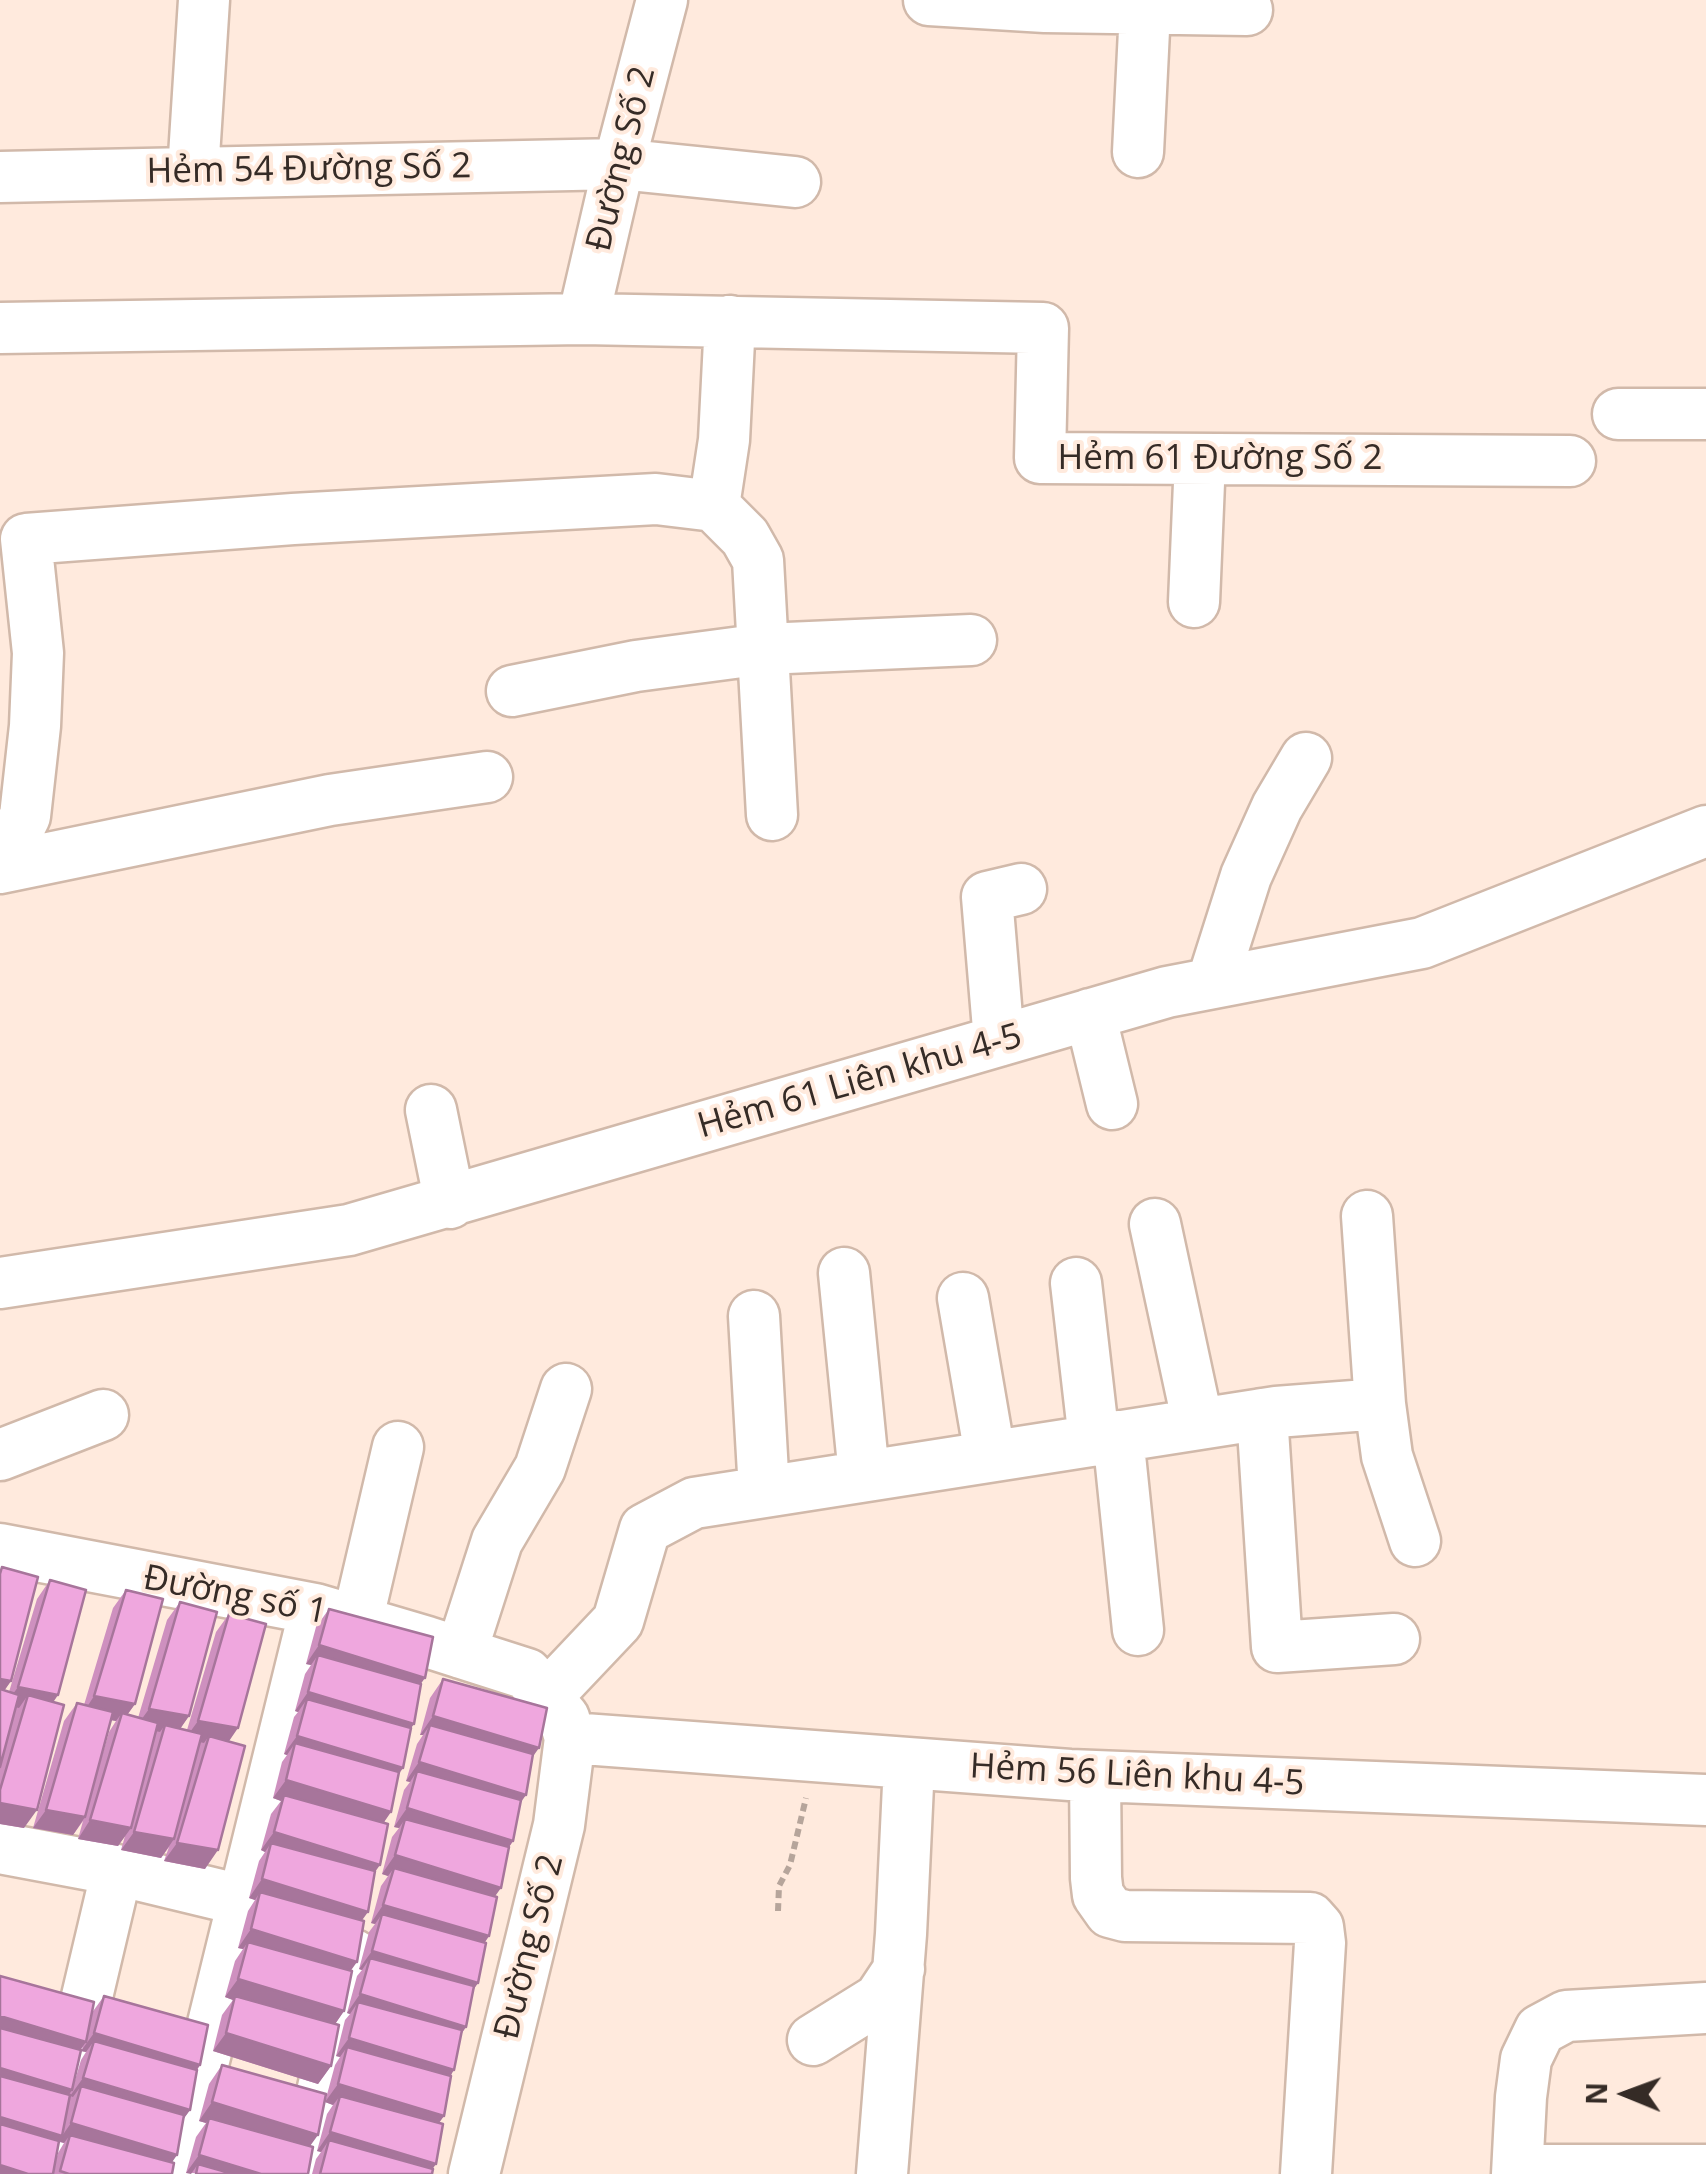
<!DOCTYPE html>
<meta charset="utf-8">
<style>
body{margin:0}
#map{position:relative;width:1706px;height:2174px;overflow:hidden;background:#ffeadd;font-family:"Open Sans",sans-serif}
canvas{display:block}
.north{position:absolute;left:1576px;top:2044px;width:100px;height:100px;-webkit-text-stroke:8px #ffeadd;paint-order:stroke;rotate:271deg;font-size:28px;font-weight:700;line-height:40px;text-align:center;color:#352b26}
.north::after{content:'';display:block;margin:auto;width:35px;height:45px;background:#352b26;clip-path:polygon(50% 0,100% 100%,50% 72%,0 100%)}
</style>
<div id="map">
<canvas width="1706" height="2174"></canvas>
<div class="north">N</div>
</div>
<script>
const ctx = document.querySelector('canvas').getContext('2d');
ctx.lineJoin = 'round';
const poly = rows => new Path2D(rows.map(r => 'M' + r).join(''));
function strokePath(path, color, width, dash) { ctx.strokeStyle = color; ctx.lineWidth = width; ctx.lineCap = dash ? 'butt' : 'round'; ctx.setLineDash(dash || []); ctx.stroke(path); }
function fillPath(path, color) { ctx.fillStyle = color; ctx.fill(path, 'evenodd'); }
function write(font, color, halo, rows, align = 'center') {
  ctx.font = font + ' "Open Sans",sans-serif'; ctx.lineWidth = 8; ctx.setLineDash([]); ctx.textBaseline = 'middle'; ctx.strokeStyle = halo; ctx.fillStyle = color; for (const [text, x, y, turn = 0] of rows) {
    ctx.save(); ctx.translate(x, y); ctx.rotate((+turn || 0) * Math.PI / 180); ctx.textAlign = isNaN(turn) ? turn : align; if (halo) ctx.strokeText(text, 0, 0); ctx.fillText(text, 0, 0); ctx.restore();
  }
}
const path = poly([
 [778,1911,779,1886,790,1865,806,1798]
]);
const minor = poly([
 [929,0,1045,7,1247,10],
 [1138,152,1145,10],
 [193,172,204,0],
 [0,177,619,164,795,182],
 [583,319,619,164,662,0],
 [0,328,583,319,1043,328,1040,458,1570,461],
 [1618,414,1706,414],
 [714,506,745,537,758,560,772,815],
 [1194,602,1200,459],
 [512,691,636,666,764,649,971,640],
 [0,866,25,816,35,726,38,653,26,539,293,519,656,499,714,506,724,440,730,321],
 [0,868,330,800,487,777],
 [1212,983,1246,876,1277,807,1306,758],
 [1090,1014,1112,1104],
 [999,1041,987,897,1021,889],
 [431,1110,450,1203],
 [1367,1216,1380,1404,1387,1456,1415,1541],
 [1155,1224,1198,1424],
 [844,1273,864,1475],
 [0,1283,349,1230,1167,992,1422,943,1706,831],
 [1076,1283,1094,1440],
 [963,1298,990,1455],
 [754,1316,764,1491],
 [1262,1414,1277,1647,1394,1639],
 [1118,1436,1138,1630],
 [0,1455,103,1415],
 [0,1549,315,1609,427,1642,527,1674,564,1718,570,1738,559,1825,474,2174],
 [357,1622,398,1447],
 [461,1653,497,1541,540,1468,566,1389],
 [546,1697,618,1621,645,1529,694,1503,1276,1412,1380,1404],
 [570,1738,1070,1775,1706,1800],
 [1095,1776,1096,1878,1098,1895,1110,1912,1125,1916,1310,1918,1318,1927,1320,1943,1306,2174],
 [0,1848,117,1870,241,1900],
 [813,2040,879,1999,899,1969],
 [1518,2170,1706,2170],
 [45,2174,117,1870],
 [176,2174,315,1609],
 [303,2174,354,1955],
 [882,2174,901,1934,909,1764],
 [1517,2174,1521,2097,1526,2059,1540,2030,1566,2016,1706,2008]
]);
const wall = poly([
 [2,1567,11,1681,4,1690,9,1692,37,1599,50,1580,53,1702,24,1828,0,1824,0,1570],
 [126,1590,135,1704,127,1715,138,1718,167,1620,180,1602,189,1716,180,1728,187,1730,216,1632,229,1614,229,1741,205,1869,164,1861,169,1847,161,1858,121,1850,125,1836,118,1846,78,1839,83,1821,73,1835,33,1828,64,1721,77,1703,84,1705,113,1608],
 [111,1720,116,1721,109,1732,99,1766],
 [329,1609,420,1684,414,1724,410,1729,384,1823,375,1872,362,1920,350,1970,344,2011,335,2024,331,2066,318,2084,213,2051,222,2015,233,2000,225,1997,235,1961,243,1949,238,1948,248,1911,255,1900,249,1898,259,1861,265,1852,261,1850,271,1814,281,1801,273,1798,282,1762,287,1755,284,1754,294,1717,298,1712,295,1711,305,1674,311,1665,306,1664,316,1627],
 [443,1679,533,1757,526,1795,521,1801,513,1841,509,1847,495,1896,489,1936,485,1942,478,1983,473,1989,466,2027,462,2033,451,2076,444,2116,438,2123,432,2174,312,2174,316,2159,321,2152,317,2151,327,2114,333,2105,325,2102,335,2065,340,2057,336,2056,345,2020,350,2014,347,2013,357,1976,362,1970,359,1969,369,1932,375,1924,371,1923,381,1886,388,1876,382,1874,392,1837,399,1828,394,1827,404,1790,410,1782,406,1781,417,1744,423,1735,420,1735,430,1698],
 [104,1996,200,2065,197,2070,190,2110,184,2118,172,2163,172,2174,0,2174,91,2014],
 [83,2047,81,2051,86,2052,81,2060,73,2087,80,2050],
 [59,2142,64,2143,58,2153,55,2164],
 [222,2065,310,2146,308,2174,186,2173,196,2137,206,2123,199,2121,209,2084]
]);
const shadedWall = poly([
 [319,1645,425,1678,412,1696,318,1655,311,1665,306,1664],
 [0,1679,11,1681,0,1697],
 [18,1687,58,1695,46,1713,28,1695,19,1708,5,1705],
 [308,1692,414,1724,401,1742,307,1699,298,1712,295,1711],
 [94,1696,135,1704,122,1722,122,1713,116,1721,82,1715],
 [149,1709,189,1716,176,1735,165,1725,160,1732,136,1727],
 [433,1716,539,1748,526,1766,430,1725,423,1735,420,1735],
 [198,1721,238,1728,225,1747,209,1736,204,1743,185,1739],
 [297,1736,403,1768,390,1787,295,1743,287,1755,284,1754],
 [419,1762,526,1795,513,1813,417,1771,410,1782,406,1781],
 [286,1780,391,1812,378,1831,284,1795,281,1801,273,1798],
 [0,1803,37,1810,24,1828,0,1824],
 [407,1808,513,1841,501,1859,405,1819,399,1828,394,1827],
 [46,1810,85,1817,73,1835,33,1828],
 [90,1820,131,1828,118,1846,78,1839],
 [134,1832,174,1839,161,1858,121,1850],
 [274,1832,380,1865,367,1883,271,1843,265,1852,261,1850],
 [177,1843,218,1850,205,1869,164,1861],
 [395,1855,501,1888,488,1906,394,1868,388,1876,382,1874],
 [262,1879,368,1912,355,1930,260,1892,255,1900,249,1898],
 [383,1905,489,1936,476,1955,382,1914,375,1924,371,1923],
 [251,1929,357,1962,344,1980,248,1942,243,1949,238,1948],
 [372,1951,478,1983,465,2002,370,1958,362,1970,359,1969],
 [238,1979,344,2011,331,2030,235,1996,233,2000,225,1997],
 [360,1994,466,2027,453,2045,358,2002,350,2014,347,2013],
 [0,2016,86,2042,73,2060,0,2038],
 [94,2033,200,2065,187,2084,94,2041,86,2052,81,2051],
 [226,2033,331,2066,318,2084,213,2051],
 [349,2038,454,2070,442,2089,347,2047,340,2057,336,2056],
 [0,2068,72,2090,60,2109,0,2090],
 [83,2078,190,2110,177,2128,81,2086,73,2097,70,2096],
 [338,2084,444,2116,431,2134,340,2096,333,2105,325,2102],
 [212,2102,318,2135,305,2153,209,2118,206,2123,199,2121],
 [0,2117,62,2136,71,2123,177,2155,164,2174,70,2135,64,2143,58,2141,0,2139],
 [330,2132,436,2164,429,2174,329,2140,321,2152,317,2151],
 [199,2155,261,2174,196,2174,198,2164,191,2174,186,2173],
 [0,2165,28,2174,0,2174]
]);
const building = poly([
 [2,1567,38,1577,11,1681,0,1679,0,1574,2,1567],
 [50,1580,86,1590,58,1695,18,1687,50,1580],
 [126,1590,163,1599,135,1704,94,1696,126,1590],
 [180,1602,217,1612,189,1716,149,1709,180,1602],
 [329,1609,433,1637,425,1678,319,1645,329,1609],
 [229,1614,266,1624,238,1728,198,1721,229,1614],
 [318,1655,421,1684,414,1724,308,1692,318,1655],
 [443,1679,547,1708,539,1748,433,1716,443,1679],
 [0,1689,19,1695,0,1767,0,1689],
 [28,1695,64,1705,37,1810,0,1803,0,1790,28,1695],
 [307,1699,411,1728,403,1768,297,1736,307,1699],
 [77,1703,113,1712,85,1817,46,1810,77,1703],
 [122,1713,158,1723,131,1828,90,1820,122,1713],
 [165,1725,202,1734,174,1839,134,1832,165,1725],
 [430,1725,533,1754,526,1795,419,1762,430,1725],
 [209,1736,245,1746,218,1850,177,1843,209,1736],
 [295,1743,399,1772,391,1812,286,1780,295,1743],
 [417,1771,521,1800,513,1841,407,1808,417,1771],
 [284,1795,388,1824,380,1865,274,1832,284,1795],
 [405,1819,509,1847,501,1888,395,1855,405,1819],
 [271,1843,375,1871,368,1912,262,1879,271,1843],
 [394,1868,497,1897,489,1936,383,1905,394,1868],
 [260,1892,364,1921,357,1962,251,1929,260,1892],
 [382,1914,486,1943,478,1983,372,1951,382,1914],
 [248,1942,352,1971,344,2011,238,1979,248,1942],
 [370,1958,474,1986,466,2027,360,1994,370,1958],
 [0,1976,94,2002,86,2042,0,2016,0,1976],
 [104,1996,208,2025,200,2065,94,2033,104,1996],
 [235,1996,339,2025,331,2066,226,2033,235,1996],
 [358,2002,462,2030,454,2070,349,2038,358,2002],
 [0,2028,81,2050,72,2090,0,2068,0,2028],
 [94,2041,197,2070,190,2110,83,2078,94,2041],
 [347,2047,451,2076,444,2116,338,2084,347,2047],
 [222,2065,326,2094,318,2135,212,2102,222,2065],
 [0,2076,70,2095,62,2136,0,2117,0,2076],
 [81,2086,184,2115,177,2155,71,2123,81,2086],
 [340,2096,443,2124,436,2164,330,2132,340,2096],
 [209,2118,313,2147,308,2174,261,2174,199,2155,209,2118],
 [0,2124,59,2141,53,2174,28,2174,0,2165,0,2124],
 [70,2135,174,2163,172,2174,69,2174,60,2171,70,2135],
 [329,2140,433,2169,432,2174,320,2174,329,2140],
 [198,2164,233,2174,196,2174,198,2164]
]);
const streetNames = [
 ["Đường Số 2",622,159,-76],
 ["Hẻm 54 Đường Số 2",309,170,-1],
 ["Hẻm 61 Đường Số 2",1220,459],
 ["Hẻm 61 Liên khu 4-5",860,1082,-16],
 ["Đường số 1",235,1596,11],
 ["Hẻm 56 Liên khu 4-5",1137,1776,3],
 ["Đường Số 2",530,1947,-76]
];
strokePath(minor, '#d1b9aa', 55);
strokePath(path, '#b6a59b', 6, [8, 5]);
strokePath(minor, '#fff', 50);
fillPath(wall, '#ce90bf');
fillPath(shadedWall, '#a7759b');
fillPath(building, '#efa7de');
strokePath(building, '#a7759b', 2.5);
write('35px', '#352b26', '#ffeadd', streetNames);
</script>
